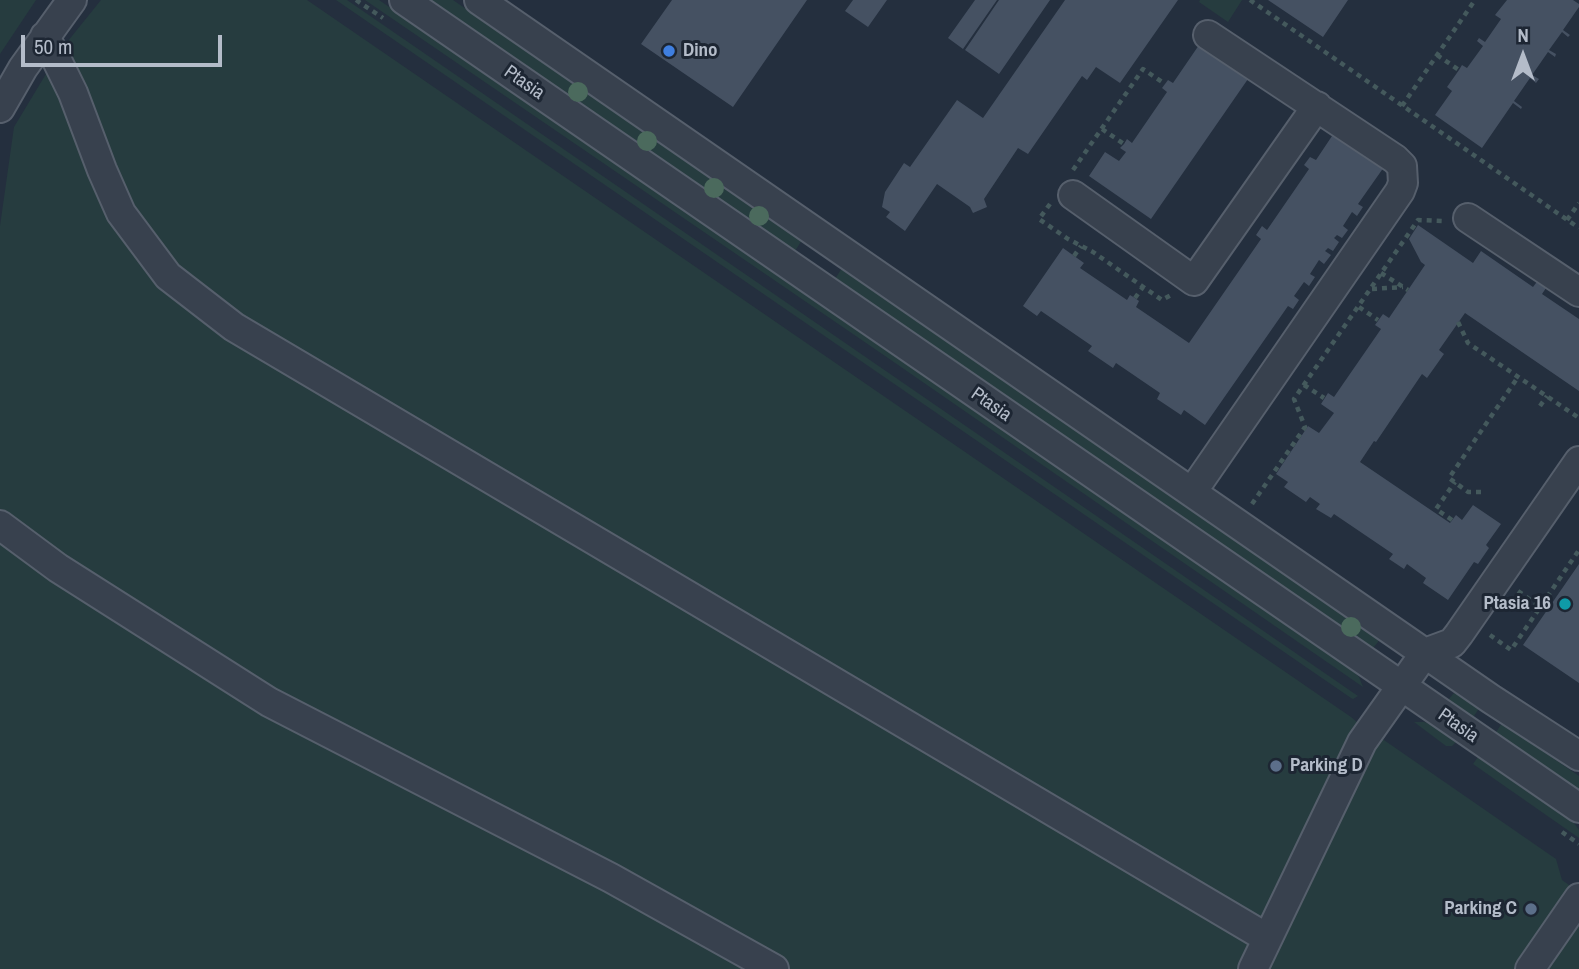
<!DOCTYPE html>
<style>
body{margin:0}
#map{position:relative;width:1579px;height:969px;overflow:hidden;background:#242f3e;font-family:"Archivo Narrow",sans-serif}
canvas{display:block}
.north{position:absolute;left:1488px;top:21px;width:70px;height:70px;-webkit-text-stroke:5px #1d2633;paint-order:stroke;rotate:0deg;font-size:19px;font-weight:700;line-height:28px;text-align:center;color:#b4bcc9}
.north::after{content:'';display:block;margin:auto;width:24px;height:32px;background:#b4bcc9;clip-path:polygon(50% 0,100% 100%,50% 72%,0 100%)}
.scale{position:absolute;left:21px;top:35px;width:201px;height:32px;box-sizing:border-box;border:4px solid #b4bcc9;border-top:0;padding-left:9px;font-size:21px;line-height:24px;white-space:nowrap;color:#b4bcc9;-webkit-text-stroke:5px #1d2633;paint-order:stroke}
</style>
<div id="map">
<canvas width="1579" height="969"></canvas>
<div class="north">N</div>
<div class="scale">50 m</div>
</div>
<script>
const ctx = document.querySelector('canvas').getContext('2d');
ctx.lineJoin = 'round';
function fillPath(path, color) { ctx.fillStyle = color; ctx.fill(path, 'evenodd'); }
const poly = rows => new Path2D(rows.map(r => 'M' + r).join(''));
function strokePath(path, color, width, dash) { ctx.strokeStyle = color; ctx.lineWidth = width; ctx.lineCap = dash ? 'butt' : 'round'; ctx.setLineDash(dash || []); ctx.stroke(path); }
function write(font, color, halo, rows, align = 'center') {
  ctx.font = font + ' "Archivo Narrow",sans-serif'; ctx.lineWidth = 6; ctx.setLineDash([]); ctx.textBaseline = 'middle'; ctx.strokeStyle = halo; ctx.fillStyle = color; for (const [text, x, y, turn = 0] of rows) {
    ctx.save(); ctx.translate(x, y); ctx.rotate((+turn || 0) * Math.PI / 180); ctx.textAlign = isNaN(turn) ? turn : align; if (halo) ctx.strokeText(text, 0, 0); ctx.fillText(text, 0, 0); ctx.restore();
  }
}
const green = poly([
 [0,0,36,0,0,54],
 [101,0,307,0,1351,717,1357,722,1352,734,1381,738,1556,859,1562,880,1579,892,1579,969,0,969,0,226,14,127,49,69,78,91,73,59,68,41],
 [336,0,347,0,1358,696,1353,699,1351,698],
 [365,0,379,0,775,273,1352,670,1359,677,1363,687,888,358],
 [429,0,453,0,802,240,795,251],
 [1200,0,1242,0,1228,22,1199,2],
 [842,268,1378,638,1378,642,1373,648,1369,648,835,279],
 [1457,692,1480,707,1472,719,1450,704,1449,699,1453,694],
 [1414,722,1424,722,1433,725,1456,742,1452,746,1446,746],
 [1502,723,1579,776,1579,793,1495,734],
 [1478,757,1574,823,1579,830,1579,838,1473,764]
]);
const building = poly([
 [672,0,807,0,733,107,641,44],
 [853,0,887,0,868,27,845,11],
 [975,0,997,0,963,49,948,38],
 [999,0,1050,0,999,74,965,50],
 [1065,0,1178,0,1120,83,1096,67,1087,80,1082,76,1028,154,1018,148,984,199,987,207,973,213,970,207,937,184,905,231,886,217,890,212,882,207,885,192,904,163,910,167,957,100,983,118],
 [1268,0,1348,0,1323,37],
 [1507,0,1573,0,1579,4,1579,7,1563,30,1570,35,1568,37,1562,32,1549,50,1556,54,1555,57,1548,52,1532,75,1539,79,1536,83,1530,78,1514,101,1522,107,1521,109,1513,103,1482,148,1435,115,1452,91,1447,87,1459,70,1462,65,1467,68,1483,46,1477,41,1479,38,1485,42,1501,19,1495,15],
 [1199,45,1248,79,1151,219,1089,176,1105,152,1119,161,1126,152,1120,148,1124,144,1127,139,1132,143,1167,92,1162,88,1168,80,1173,83],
 [1334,133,1384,167,1358,204,1363,207,1357,216,1352,212,1343,226,1348,230,1342,238,1337,235,1334,238,1339,242,1333,251,1328,248,1325,251,1331,255,1324,264,1319,260,1310,274,1315,277,1309,286,1304,282,1294,296,1299,300,1293,309,1288,306,1205,425,1184,410,1181,415,1157,399,1160,393,1116,363,1113,368,1088,351,1092,346,1041,311,1037,316,1023,306,1063,248,1084,263,1080,268,1127,300,1130,295,1135,298,1139,301,1136,307,1189,343,1261,239,1256,235,1262,226,1267,230,1309,169,1304,165,1310,157,1316,160],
 [1418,225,1473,263,1481,251,1533,287,1539,279,1548,285,1542,294,1579,319,1579,391,1465,313,1439,350,1444,354,1427,378,1422,374,1376,442,1374,441,1360,462,1450,523,1456,515,1462,520,1473,505,1501,524,1486,545,1489,548,1478,564,1474,562,1448,600,1423,583,1426,578,1407,564,1404,569,1389,559,1393,554,1334,514,1331,518,1316,509,1320,504,1310,497,1306,502,1284,487,1288,482,1276,474,1308,426,1319,433,1334,413,1321,404,1328,393,1334,397,1381,329,1375,325,1383,314,1389,318,1425,265,1421,262,1409,239],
 [1579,564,1579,683,1523,645]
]);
const path = poly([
 [356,0,383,18],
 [1250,0,1579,228],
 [1437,55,1459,70],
 [1402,106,1475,0],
 [1102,129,1124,144],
 [1073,170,1143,69,1165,84],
 [1050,204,1039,219,1068,239,1093,252,1162,300,1171,295],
 [1567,220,1579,203],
 [1074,256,1081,246],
 [1381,273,1408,290],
 [1372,289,1403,287],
 [1135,298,1143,287],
 [1359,307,1378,320],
 [1458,322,1468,343,1579,418],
 [1304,385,1324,398],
 [1540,406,1547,396],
 [1481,492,1468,492,1449,478,1518,377],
 [1252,504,1305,427,1294,399,1418,220,1442,221],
 [1452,520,1436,509,1455,482],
 [1518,591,1540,607],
 [1490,635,1511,650,1579,550],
 [1562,832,1579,844]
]);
const minor = poly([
 [404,0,1579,808],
 [479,0,1491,699,1579,756],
 [45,36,73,93,102,170,121,213,168,276,234,327,1267,938],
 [0,108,23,68,72,0],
 [1073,195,1194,281,1317,106],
 [1468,218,1579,292],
 [1192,492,1400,191,1403,183,1402,166,1395,159,1208,35],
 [0,525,58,568,269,702,611,878,774,969],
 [1253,969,1362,742,1425,653,1452,643,1459,634,1579,461],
 [1530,969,1579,898]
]);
const trees = [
 [578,92],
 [647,141],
 [714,188],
 [759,216],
 [1351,627]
];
const markers = [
 [669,51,7,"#3f7fe0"],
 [1565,604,7,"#0f9aa8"],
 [1276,766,7,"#5c6f8a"],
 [1531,909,7,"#5c6f8a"]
];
const poiNames = [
 ["Dino",683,51],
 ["Ptasia 16",1551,604,"right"],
 ["Parking D",1290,766],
 ["Parking C",1517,909,"right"]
];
const streetNames = [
 ["Ptasia",524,83,35],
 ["Ptasia",991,405,35],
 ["Ptasia",1458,726,35]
];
fillPath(green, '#263c3f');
fillPath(building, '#455162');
strokePath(minor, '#565f6c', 32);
strokePath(path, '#44595c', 4.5, [5, 5]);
strokePath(minor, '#38414e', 28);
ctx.fillStyle = '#4b6a5d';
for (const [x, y] of trees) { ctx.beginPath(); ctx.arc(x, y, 10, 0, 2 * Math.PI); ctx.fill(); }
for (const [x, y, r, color] of markers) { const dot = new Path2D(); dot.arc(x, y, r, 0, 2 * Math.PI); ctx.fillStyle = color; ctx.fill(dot); strokePath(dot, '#1d2633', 2.5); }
write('bold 19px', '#b4bcc9', '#1d2633', poiNames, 'left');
write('19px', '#b4bcc9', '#1d2633', streetNames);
</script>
